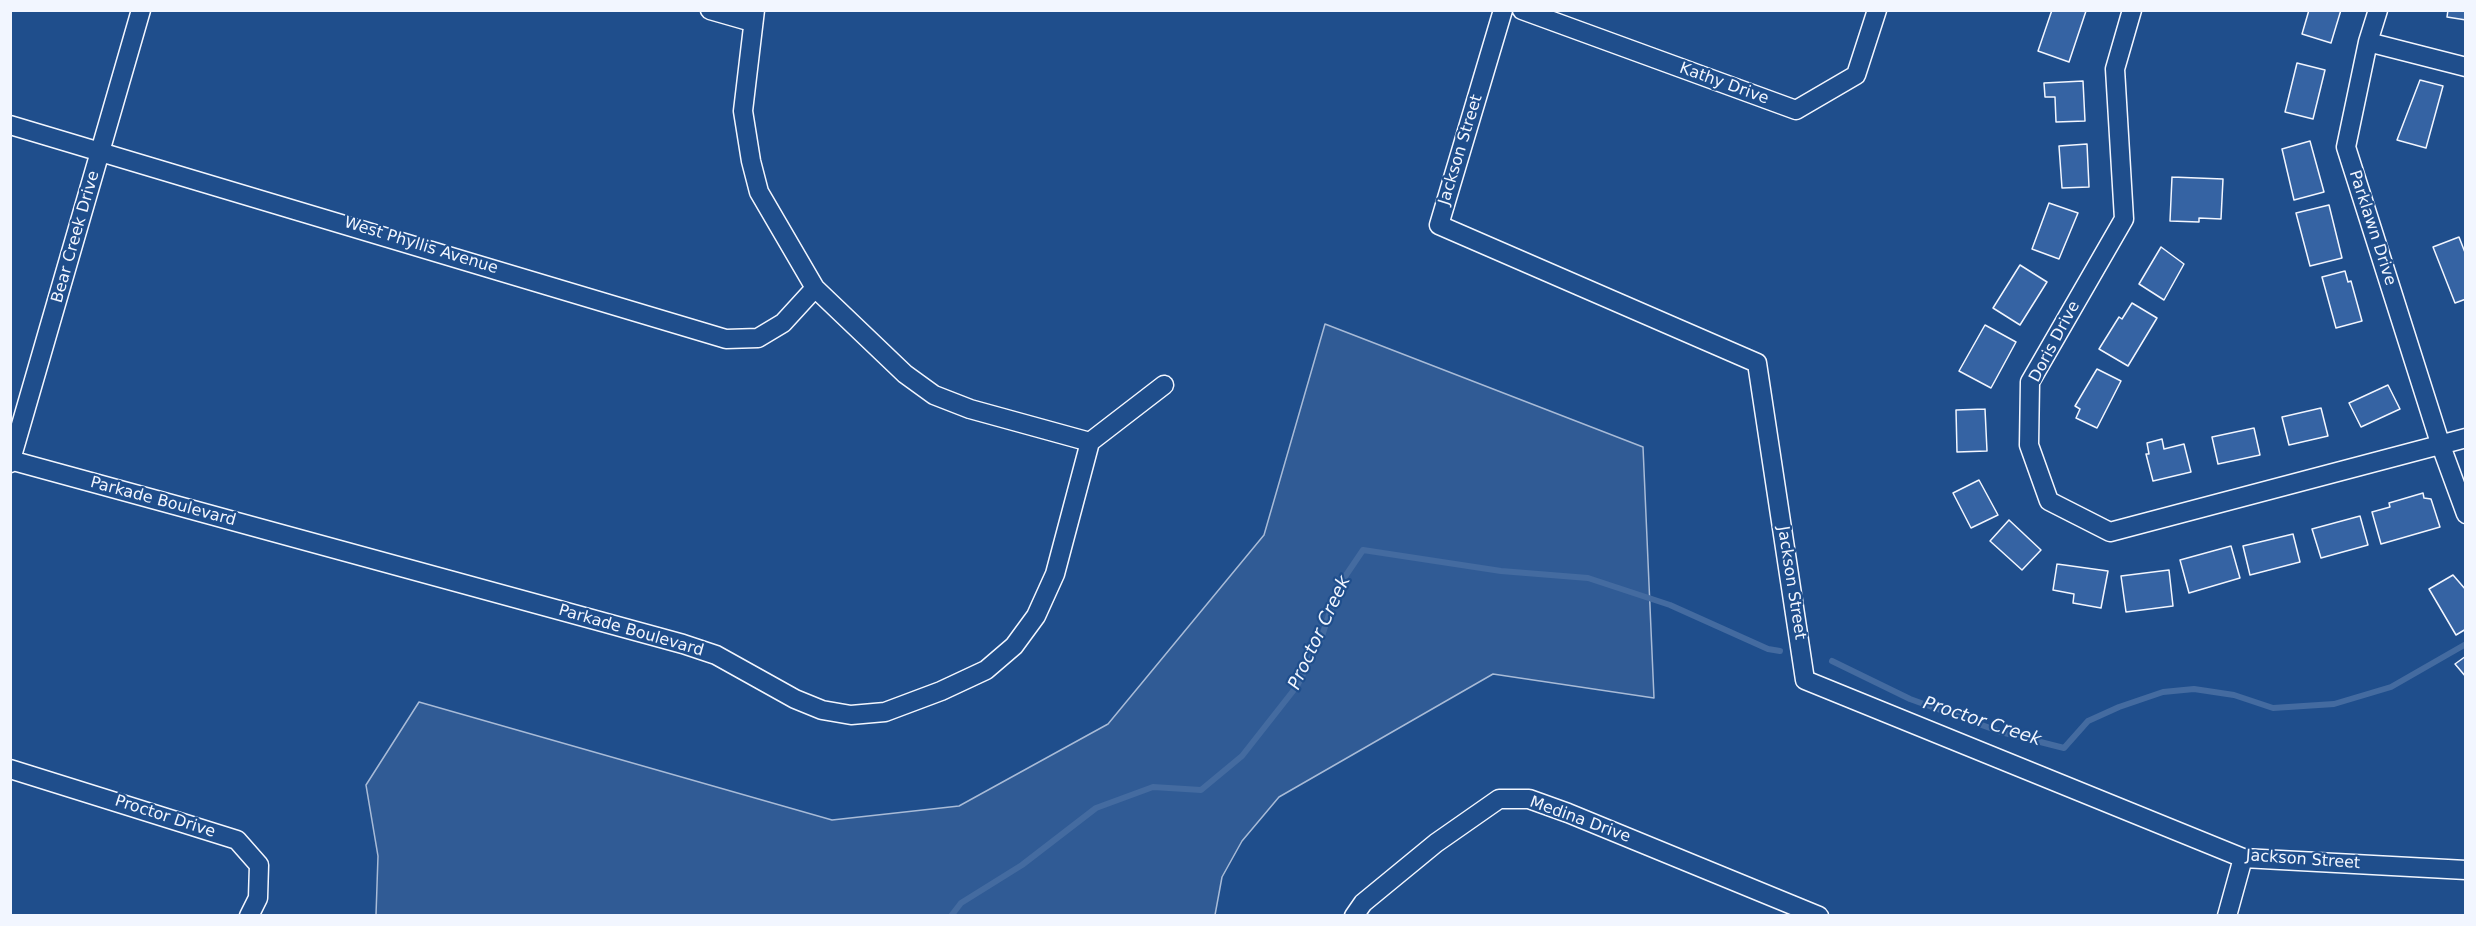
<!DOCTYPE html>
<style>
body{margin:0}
#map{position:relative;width:2476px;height:926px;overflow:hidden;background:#1f4e8c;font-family:"DejaVu Sans",sans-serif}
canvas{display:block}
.frame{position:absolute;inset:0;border:12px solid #f2f6ff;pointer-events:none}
</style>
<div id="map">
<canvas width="2476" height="926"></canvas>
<div class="frame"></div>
</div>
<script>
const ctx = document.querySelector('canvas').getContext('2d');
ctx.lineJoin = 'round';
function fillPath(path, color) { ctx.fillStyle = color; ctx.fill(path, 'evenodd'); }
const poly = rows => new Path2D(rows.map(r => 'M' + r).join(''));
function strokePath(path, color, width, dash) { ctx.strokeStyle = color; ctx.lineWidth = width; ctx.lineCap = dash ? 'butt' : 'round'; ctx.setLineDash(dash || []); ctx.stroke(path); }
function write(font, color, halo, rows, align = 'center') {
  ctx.font = font + ' "DejaVu Sans",sans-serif'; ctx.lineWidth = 4.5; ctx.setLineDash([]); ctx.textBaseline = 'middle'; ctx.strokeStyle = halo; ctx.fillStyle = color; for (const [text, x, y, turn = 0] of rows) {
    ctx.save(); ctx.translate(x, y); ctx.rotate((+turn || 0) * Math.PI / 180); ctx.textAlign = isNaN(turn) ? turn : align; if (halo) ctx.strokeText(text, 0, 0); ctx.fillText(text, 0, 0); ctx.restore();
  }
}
const built = poly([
 [1325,324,1643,447,1654,698,1493,674,1279,797,1242,841,1222,877,1215,915,376,915,378,856,366,785,419,702,832,820,959,806,1108,724,1264,535,1325,324]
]);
const stream = poly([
 [1832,661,1910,699,2001,732,2064,748,2088,721,2119,707,2163,692,2194,689,2234,695,2273,708,2334,704,2391,687,2466,644],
 [951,916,961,903,1022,865,1096,808,1153,787,1201,790,1242,756,1297,686,1321,639,1338,587,1363,550,1501,571,1588,578,1670,605,1768,649,1780,651]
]);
const building = poly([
 [2052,10,2086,11,2069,62,2038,51,2052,10],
 [2309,10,2341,10,2331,43,2302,34,2309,10],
 [2448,10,2466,10,2466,20,2447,17,2448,10],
 [2297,63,2325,70,2313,119,2285,112,2297,63],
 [2420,80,2443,86,2426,148,2397,140,2420,80],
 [2083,81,2085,121,2056,122,2055,97,2045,97,2044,83,2083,81],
 [2310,141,2324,192,2294,200,2282,149,2310,141],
 [2087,144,2089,187,2062,188,2059,146,2087,144],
 [2172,177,2223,179,2221,219,2199,218,2199,222,2170,221,2172,177],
 [2049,203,2078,213,2059,259,2032,249,2049,203],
 [2329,205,2342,258,2310,266,2296,213,2329,205],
 [2459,237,2466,255,2466,299,2455,303,2433,247,2459,237],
 [2161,247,2184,264,2164,300,2139,284,2161,247],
 [2020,265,2047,282,2020,325,1993,308,2020,265],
 [2345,271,2348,282,2351,281,2362,321,2336,328,2322,277,2345,271],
 [2132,303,2157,318,2128,366,2099,349,2119,317,2122,319,2132,303],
 [1985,325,2016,342,1991,388,1959,371,1985,325],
 [2097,369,2121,381,2097,428,2076,418,2080,409,2075,406,2097,369],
 [2388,385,2400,409,2361,427,2349,403,2388,385],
 [2321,408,2328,436,2289,445,2282,417,2321,408],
 [1985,409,1987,451,1957,452,1956,410,1985,409],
 [2254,428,2260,455,2218,464,2212,437,2254,428],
 [2162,439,2164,449,2184,444,2191,472,2153,481,2146,454,2149,454,2147,443,2162,439],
 [1979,480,1998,515,1971,528,1953,493,1979,480],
 [2423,493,2424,498,2431,499,2440,527,2381,544,2372,512,2390,507,2389,503,2423,493],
 [2360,516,2368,545,2321,558,2312,529,2360,516],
 [2009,520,2041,550,2022,570,1990,541,2009,520],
 [2293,534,2300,562,2250,575,2243,546,2293,534],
 [2231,546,2240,578,2189,593,2180,560,2231,546],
 [2057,564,2108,571,2101,608,2073,603,2074,594,2053,590,2057,564],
 [2169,570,2173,606,2126,612,2121,576,2169,570],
 [2453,575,2466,590,2466,629,2456,635,2429,589,2453,575],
 [2466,656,2466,677,2455,664,2466,656]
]);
const minor = poly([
 [710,10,752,22],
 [755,10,743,111,751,161,759,192,815,288,905,374,934,395,970,409,1090,442],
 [1503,10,1439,225,1757,363,1805,680,2243,858,2466,870],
 [1522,10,1796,110,1856,75,1877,10],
 [2132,10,2115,69,2124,219,2030,382,2029,445,2049,501,2110,532,2466,438],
 [2378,10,2368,42,2346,147,2440,443,2466,514],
 [2368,42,2466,67],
 [10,125,726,339,758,338,783,323,815,288],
 [1090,442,1164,385],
 [10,460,683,644,716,655,795,699,822,710,851,715,885,712,941,691,986,670,1014,646,1036,616,1055,574,1090,442],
 [10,463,141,10],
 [10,769,237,840,259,865,258,898,249,916],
 [1354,916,1363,903,1436,843,1499,799,1529,799,1568,813,1819,916],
 [2227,916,2243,858]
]);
const streetNames = [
 ["Kathy Drive",1724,84,20],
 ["Jackson Street",1461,150,-73],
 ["Parklawn Drive",2372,228,72],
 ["Bear Creek Drive",76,237,-74],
 ["West Phyllis Avenue",421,246,17],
 ["Doris Drive",2055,342,-62],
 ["Parkade Boulevard",163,502,15],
 ["Jackson Street",1791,583,81],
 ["Parkade Boulevard",631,631,16],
 ["Proctor Drive",165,817,18],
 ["Medina Drive",1580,820,20],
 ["Jackson Street",2303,860,4]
];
const waterNames = [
 ["Proctor Creek",1320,633,-65],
 ["Proctor Creek",1982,722,18]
];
fillPath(built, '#305b95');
strokePath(built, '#a8bbd7', 1.5);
strokePath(stream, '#446ba0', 6);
fillPath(building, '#3563a3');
strokePath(building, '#f2f6ff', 1.5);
strokePath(minor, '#f2f6ff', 21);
strokePath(minor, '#1f4e8c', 18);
write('16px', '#f2f6ff', '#1f4e8c', streetNames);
write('italic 18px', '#f2f6ff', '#1f4e8c', waterNames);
</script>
